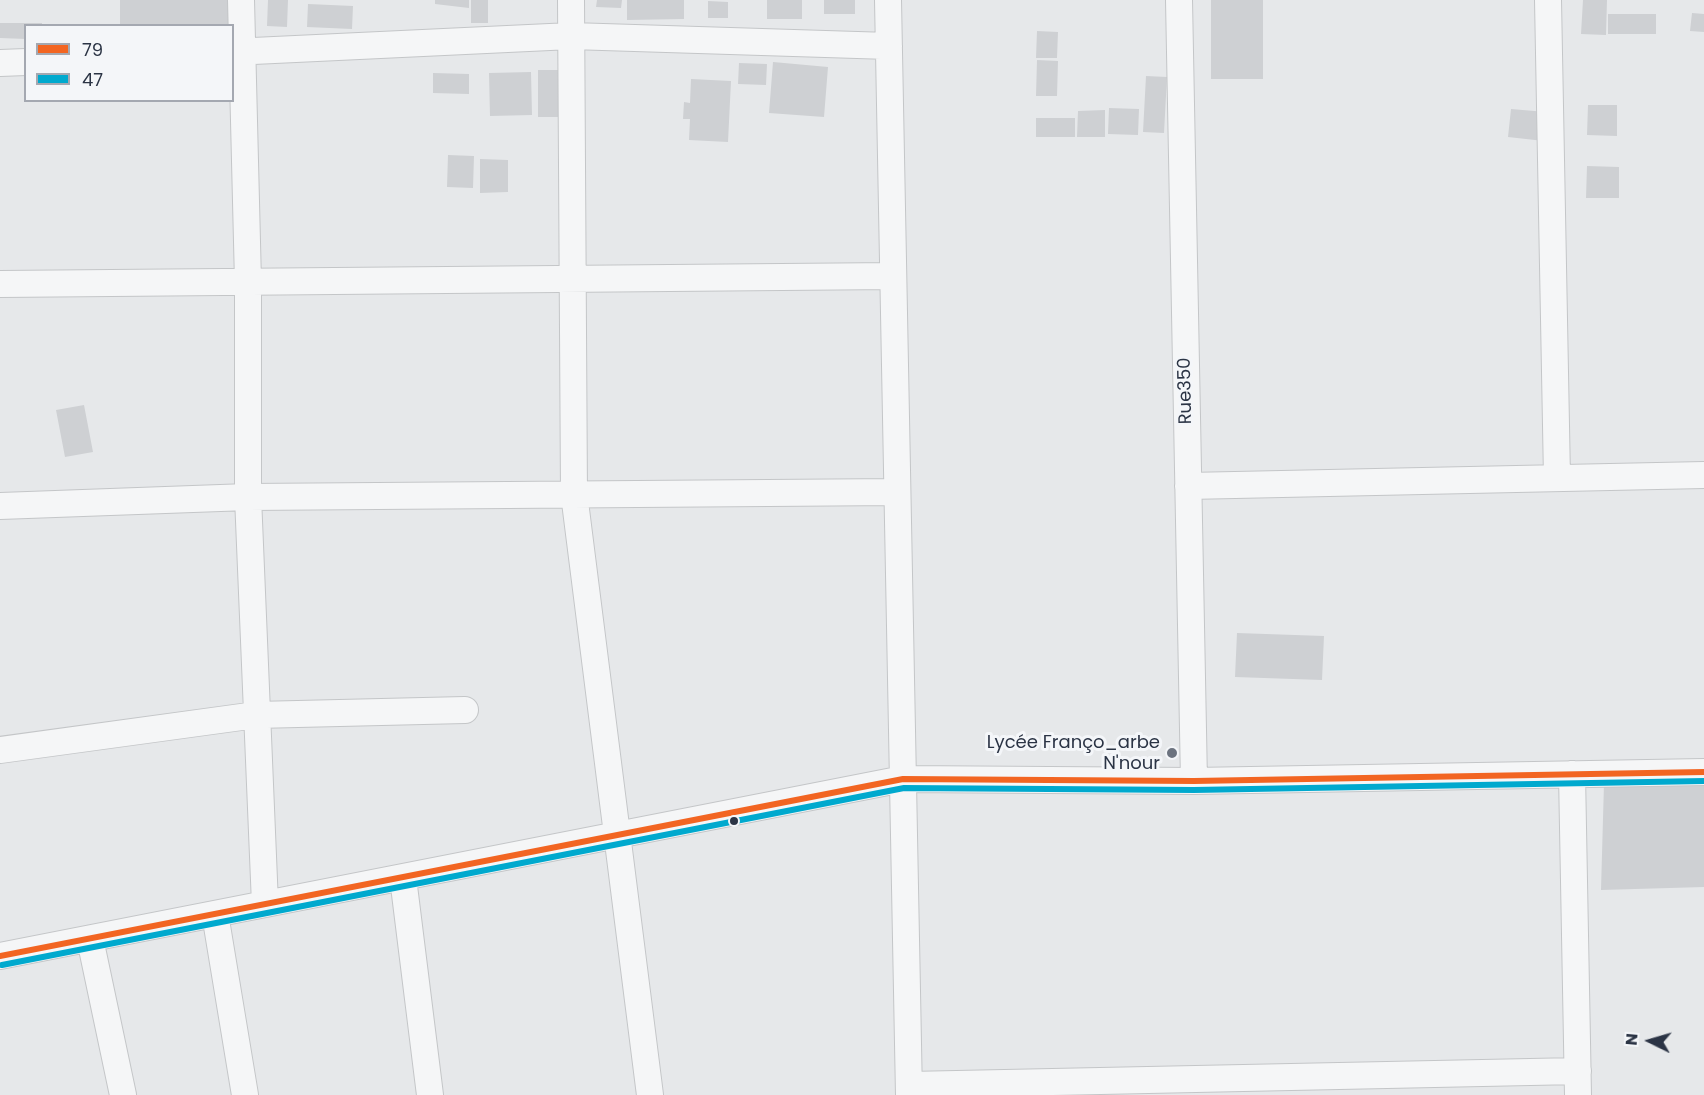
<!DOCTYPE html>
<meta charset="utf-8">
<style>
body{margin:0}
#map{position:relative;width:1704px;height:1095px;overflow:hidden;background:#e6e8ea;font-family:Poppins,sans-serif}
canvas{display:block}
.legend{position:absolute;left:24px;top:24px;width:210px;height:78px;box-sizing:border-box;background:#f4f6f9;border:2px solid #a4a8b1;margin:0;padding:8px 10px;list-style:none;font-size:18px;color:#2b3445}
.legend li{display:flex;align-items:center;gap:12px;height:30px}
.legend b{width:30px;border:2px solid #a4a8b1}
.north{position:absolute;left:1620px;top:1011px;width:60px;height:60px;-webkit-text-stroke:4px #f4f6f9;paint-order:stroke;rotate:275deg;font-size:16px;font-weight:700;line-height:24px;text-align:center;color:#2b3445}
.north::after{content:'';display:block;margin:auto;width:21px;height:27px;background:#2b3445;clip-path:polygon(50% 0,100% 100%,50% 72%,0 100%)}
</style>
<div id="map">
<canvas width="1704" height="1095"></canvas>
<ul class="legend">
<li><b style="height:8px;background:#f26522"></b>79</li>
<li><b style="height:8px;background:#00a9ce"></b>47</li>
</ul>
<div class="north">N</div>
</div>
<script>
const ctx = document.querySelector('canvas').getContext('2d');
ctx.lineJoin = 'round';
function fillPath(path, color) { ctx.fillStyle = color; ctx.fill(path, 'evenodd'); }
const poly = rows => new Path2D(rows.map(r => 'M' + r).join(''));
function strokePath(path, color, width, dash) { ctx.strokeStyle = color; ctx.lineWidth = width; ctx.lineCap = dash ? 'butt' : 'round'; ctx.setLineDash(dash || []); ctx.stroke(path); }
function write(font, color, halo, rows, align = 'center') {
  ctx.font = font + ' Poppins,sans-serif'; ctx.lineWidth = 6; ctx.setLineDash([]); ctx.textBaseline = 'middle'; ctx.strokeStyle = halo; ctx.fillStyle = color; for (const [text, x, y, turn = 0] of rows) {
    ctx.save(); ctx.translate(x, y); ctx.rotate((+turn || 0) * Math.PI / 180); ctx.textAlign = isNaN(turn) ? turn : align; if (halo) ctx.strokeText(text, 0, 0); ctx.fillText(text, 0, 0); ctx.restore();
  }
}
const building = poly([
 [120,0,232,0,233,26,120,26],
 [268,0,288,0,287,27,267,26],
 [435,0,469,0,469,8,435,4],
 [471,0,488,0,488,23,471,23],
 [597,0,622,0,621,8,596,7],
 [627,0,684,0,684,19,627,20],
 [767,0,802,0,802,19,767,19],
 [824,0,855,0,855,14,824,14],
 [1211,0,1263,0,1263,79,1211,79],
 [1583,0,1607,0,1606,35,1581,34],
 [708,1,728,2,728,18,708,18],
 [308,4,353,6,352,29,307,27],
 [1692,13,1704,14,1704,32,1690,31],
 [1608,14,1656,14,1656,34,1608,34],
 [0,23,42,23,42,26,26,26,26,39,0,38],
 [1037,31,1058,32,1057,58,1036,58],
 [1037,60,1058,61,1057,96,1036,96],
 [773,62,828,67,824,117,769,113],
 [739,63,767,64,766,85,738,84],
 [538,70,561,70,561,117,538,117],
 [531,72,532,115,490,116,489,73],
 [433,73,469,74,469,94,433,93],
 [1146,76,1167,77,1164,133,1143,132],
 [691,79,731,81,728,142,689,140,690,119,683,119,684,102,690,103],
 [1588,105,1617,105,1617,136,1587,135],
 [1109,108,1139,109,1138,135,1108,134],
 [1511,109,1546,112,1544,141,1508,137],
 [1105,110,1105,137,1077,137,1078,111],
 [1036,118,1075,118,1075,137,1036,137],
 [448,155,474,156,473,188,447,187],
 [480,159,508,160,508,192,480,193],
 [1587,166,1619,167,1619,198,1586,198],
 [84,405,93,452,65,457,56,410],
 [1237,633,1324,636,1322,680,1235,677],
 [1704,781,1704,887,1601,890,1604,783]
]);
const street = poly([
 [241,0,248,282,248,497,265,904],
 [571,0,574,494,650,1095],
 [888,0,909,1095],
 [1179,0,1194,781],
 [1548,0,1557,478],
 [232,52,571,36,889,46],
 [0,63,26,62],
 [0,284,893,276],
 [1188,486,1704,475],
 [0,506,248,497,897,492],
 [0,750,256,715,465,710],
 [1572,774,1578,1095],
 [403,878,430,1095],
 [215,914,245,1095],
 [90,939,123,1095],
 [0,956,903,779,1194,781,1704,772],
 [909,1085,1578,1071]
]);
const bus1 = poly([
 [0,956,903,779,1194,781,1704,772]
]);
const bus2 = poly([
 [2,965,904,788,1194,790,1704,781]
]);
const markers = [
 [1172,753,6,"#6c737f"],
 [734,821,5,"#2b3445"]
];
const streetNames = [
 ["Rue350",1186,391,-91]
];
const poiNames = [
 ["Lycée Franço_arbe",1160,743],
 ["N'nour",1160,764]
];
fillPath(building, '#ced0d3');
strokePath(street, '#c4c6c8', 28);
strokePath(street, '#f5f6f7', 26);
strokePath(bus1, '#f26522', 6);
strokePath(bus2, '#00a9ce', 6);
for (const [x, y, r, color] of markers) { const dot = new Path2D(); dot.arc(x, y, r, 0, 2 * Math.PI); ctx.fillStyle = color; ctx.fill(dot); strokePath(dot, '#f4f6f9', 2); }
write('18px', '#2b3445', '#f4f6f9', streetNames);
write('18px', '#2b3445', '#f4f6f9', poiNames, 'right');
</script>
